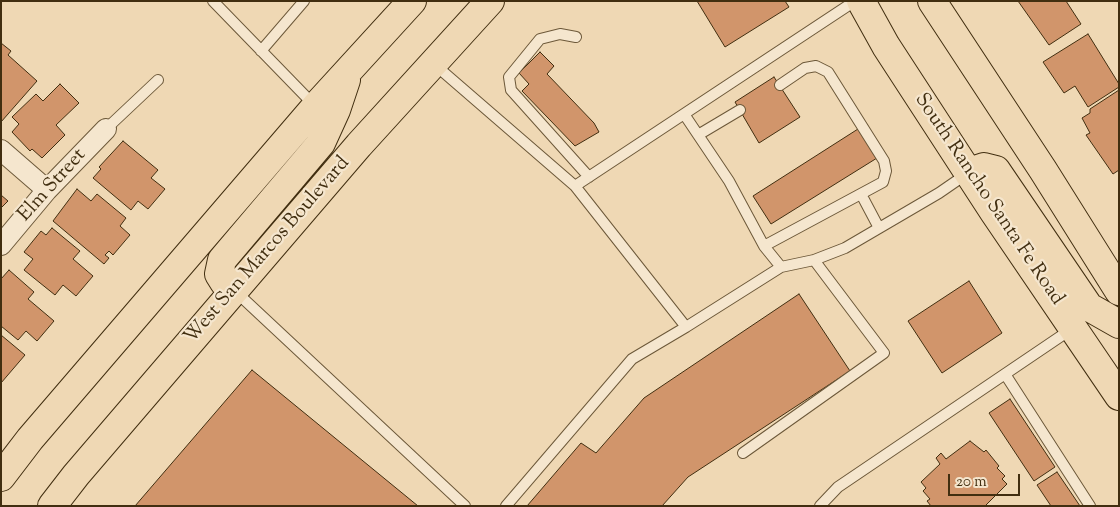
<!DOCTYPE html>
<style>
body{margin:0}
#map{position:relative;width:1120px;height:507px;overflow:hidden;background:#efd8b4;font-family:"Sorts Mill Goudy",serif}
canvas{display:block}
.frame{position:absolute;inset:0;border:2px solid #412e10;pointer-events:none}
.scale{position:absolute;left:948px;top:474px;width:72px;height:22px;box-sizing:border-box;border:2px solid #412e10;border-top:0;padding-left:6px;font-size:15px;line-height:18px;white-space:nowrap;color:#412e10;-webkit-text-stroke:4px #f5e6ce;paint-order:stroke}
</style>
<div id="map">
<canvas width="1120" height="507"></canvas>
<div class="frame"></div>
<div class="scale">20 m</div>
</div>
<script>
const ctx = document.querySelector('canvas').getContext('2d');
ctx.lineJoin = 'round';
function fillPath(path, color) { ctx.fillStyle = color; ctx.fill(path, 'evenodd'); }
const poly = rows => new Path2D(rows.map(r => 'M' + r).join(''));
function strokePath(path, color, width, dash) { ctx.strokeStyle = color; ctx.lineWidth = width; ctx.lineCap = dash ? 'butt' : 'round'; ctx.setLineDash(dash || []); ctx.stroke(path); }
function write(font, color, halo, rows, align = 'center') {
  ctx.font = font + ' "Sorts Mill Goudy",serif'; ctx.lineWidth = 4.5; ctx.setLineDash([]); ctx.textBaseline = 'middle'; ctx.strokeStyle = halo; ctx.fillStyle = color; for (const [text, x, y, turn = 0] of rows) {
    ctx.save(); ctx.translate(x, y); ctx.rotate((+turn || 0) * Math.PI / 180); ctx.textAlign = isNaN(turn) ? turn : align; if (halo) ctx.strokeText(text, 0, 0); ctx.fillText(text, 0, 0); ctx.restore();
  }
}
const building = poly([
 [697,1,785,1,789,7,725,47,697,1],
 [1018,1,1066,1,1081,24,1049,45,1018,1],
 [1088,34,1119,84,1119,87,1088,107,1075,86,1064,93,1043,62,1088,34],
 [1,43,11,51,8,55,37,81,1,122,1,43],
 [540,52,554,66,547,74,594,123,599,132,575,146,522,91,529,84,519,73,540,52],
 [774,77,800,117,759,143,735,102,774,77],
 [60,84,79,103,56,125,65,135,42,158,32,149,30,151,12,132,19,124,12,117,36,94,43,101,60,84],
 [1119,90,1119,170,1113,174,1086,135,1090,133,1082,118,1090,113,1090,109,1119,90],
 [858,129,877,158,771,224,753,196,858,129],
 [123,141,158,170,151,178,165,189,148,209,138,201,131,210,93,178,101,169,99,167,123,141],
 [77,189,91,201,97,194,126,218,120,226,130,235,113,255,109,251,105,255,109,258,104,264,53,221,77,189],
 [1,195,8,201,1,208,1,195],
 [52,228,80,251,73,259,93,276,76,296,63,285,55,295,24,270,33,259,24,252,41,231,46,235,52,228],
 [9,270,34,292,28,299,54,321,37,341,26,331,18,340,1,326,1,279,9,270],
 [969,281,1002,333,942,373,908,321,969,281],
 [799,294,850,371,688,477,662,506,527,506,581,443,596,453,644,398,799,294],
 [1,335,25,355,1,383,1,335],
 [252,370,418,506,135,506,252,370],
 [1010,399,1055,467,1034,481,989,413,1010,399],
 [970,441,984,452,986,450,999,466,997,468,1005,476,1002,479,1007,484,985,506,931,506,927,501,930,499,923,491,926,488,921,482,940,464,936,458,941,453,946,459,970,441],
 [1057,472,1080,506,1051,506,1037,485,1057,472]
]);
const service = poly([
 [213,1,315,106],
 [576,37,560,34,540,39,509,77,511,90,589,177],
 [261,51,304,1],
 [434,64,575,186,855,1],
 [780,85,805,68,816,66,828,72,884,161,886,171,883,182,764,246,781,267],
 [684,114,729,181,764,246],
 [106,129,158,80],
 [698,135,740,110],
 [861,194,879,228],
 [235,291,465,506],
 [686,327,781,267,814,260,845,248,939,193,968,173],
 [1005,374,1090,506],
 [743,453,884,353,814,260],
 [506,506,632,359,686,327,575,186],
 [820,506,838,487,1073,328]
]);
const minor = poly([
 [1,150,47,190],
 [1,245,47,190,106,129]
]);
const primary = poly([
 [861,1,886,46,994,212,1119,396],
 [932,1,1043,170,1119,291],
 [969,172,984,167,996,170,1089,307,1119,324],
 [234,290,224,282,219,274,222,260,321,143,336,110,346,80],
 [1,477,30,439,316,106,412,1],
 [52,506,76,475,359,145,490,1]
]);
const streetNames = [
 ["Elm Street",53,186,-48],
 ["South Rancho Santa Fe Road",988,200,56],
 ["West San Marcos Boulevard",268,251,-49]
];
fillPath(building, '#d1956b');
strokePath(building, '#412e10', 1);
strokePath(service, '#6c5839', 12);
strokePath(minor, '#6c5839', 22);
strokePath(primary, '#412e10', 30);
strokePath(service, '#f5e6ce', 10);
strokePath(minor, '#f5e6ce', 20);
strokePath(primary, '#efd8b4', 28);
write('20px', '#412e10', '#f5e6ce', streetNames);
</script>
